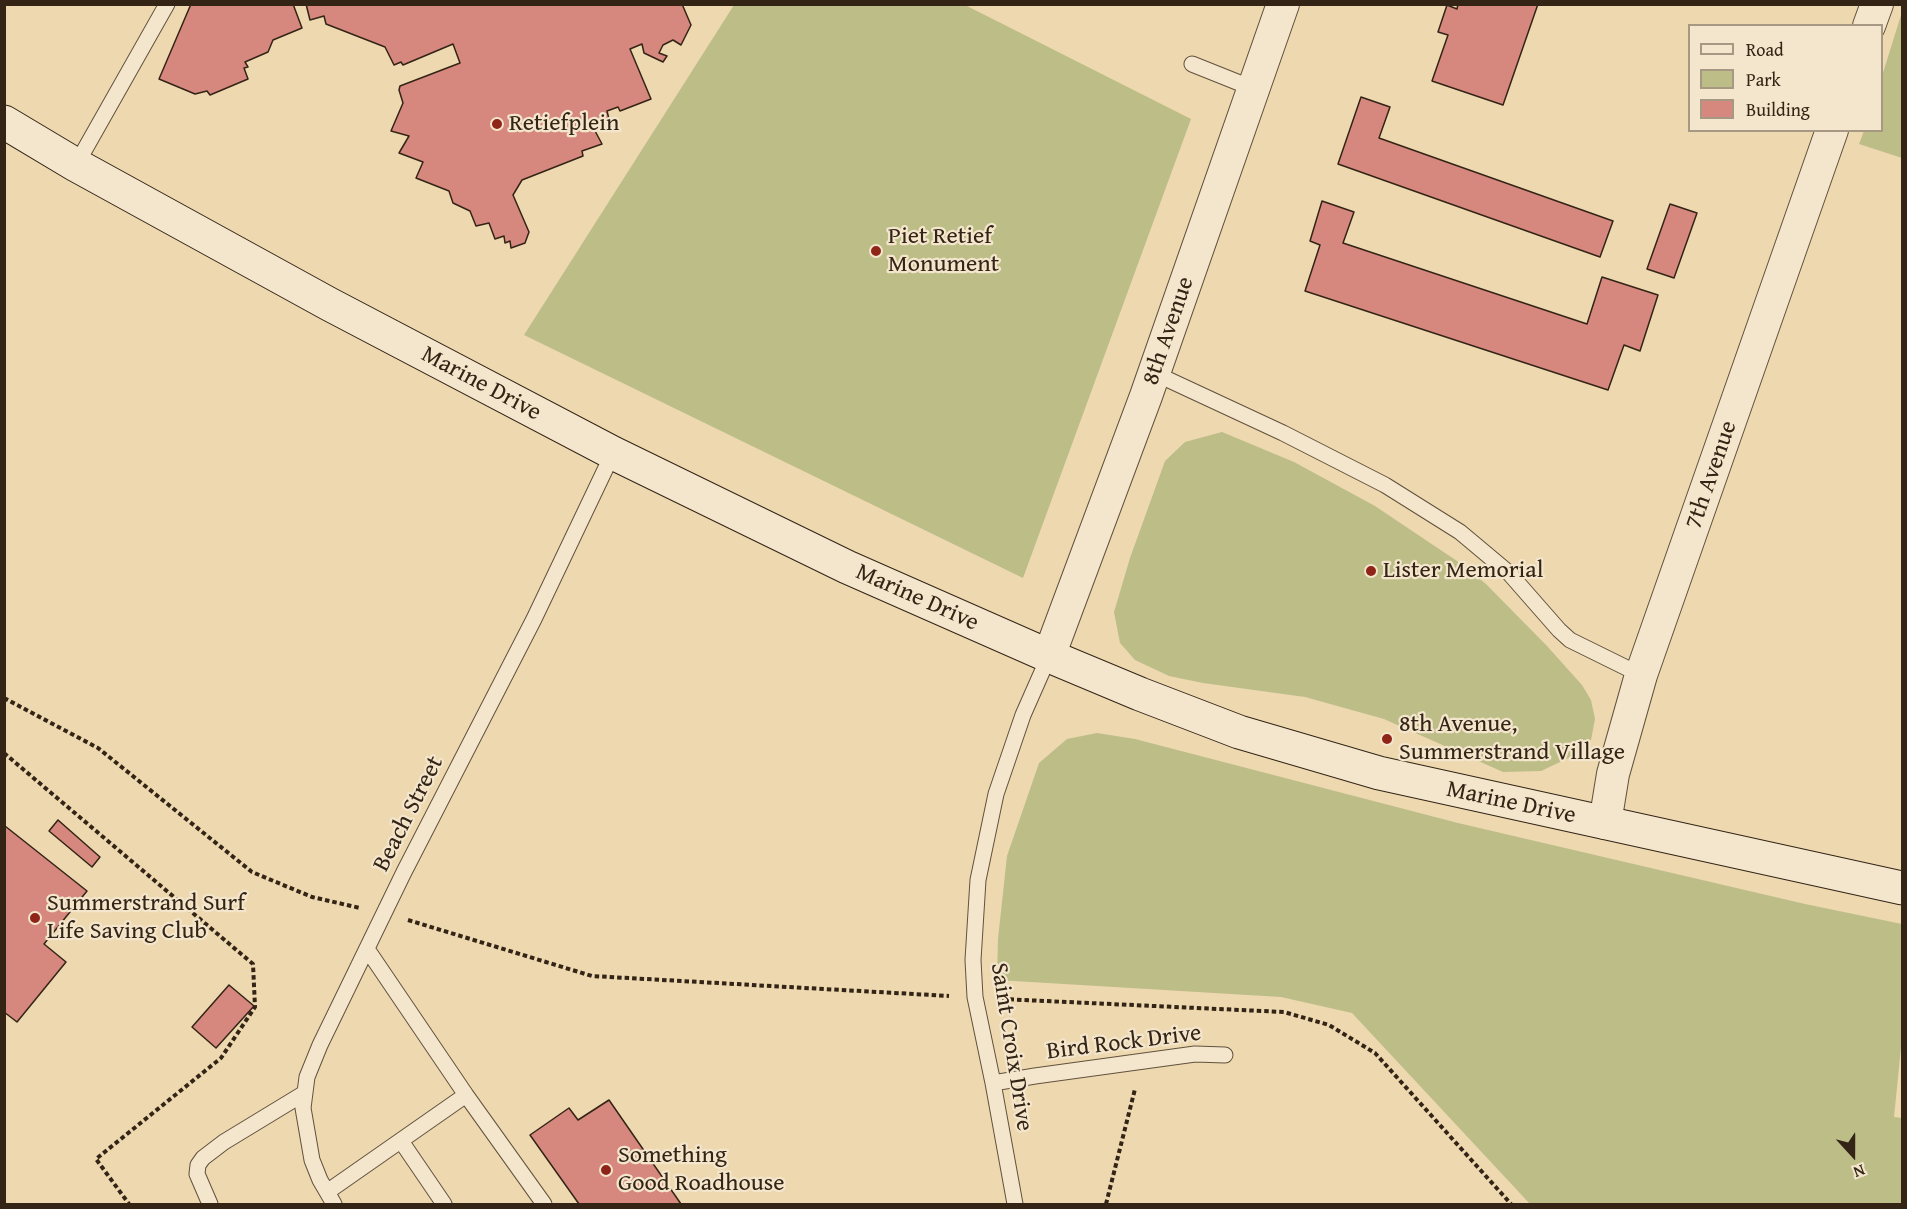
<!DOCTYPE html>
<style>
body{margin:0}
#map{position:relative;width:1907px;height:1209px;overflow:hidden;background:#edd8b0;font-family:"Gentium Book Plus",serif}
canvas{display:block}
.frame{position:absolute;inset:0;border:6px solid #332415;pointer-events:none}
.legend{position:absolute;left:1688px;top:24px;width:195px;height:108px;box-sizing:border-box;background:#f3e6cc;border:2px solid #a69883;margin:0;padding:8px 10px;list-style:none;font-size:18px;color:#332415}
.legend li{display:flex;align-items:center;gap:12px;height:30px}
.legend b{width:30px;border:2px solid #a69883}
.north{position:absolute;left:1823px;top:1125px;width:60px;height:60px;-webkit-text-stroke:4px #f3e6cc;paint-order:stroke;rotate:159deg;font-size:16px;font-weight:700;line-height:24px;text-align:center;color:#332415}
.north::after{content:'';display:block;margin:auto;width:21px;height:27px;background:#332415;clip-path:polygon(50% 0,100% 100%,50% 72%,0 100%)}
</style>
<div id="map">
<canvas width="1907" height="1209"></canvas>
<div class="frame"></div>
<ul class="legend">
<li><b style="height:8px;background:#f3e6cc"></b>Road</li>
<li><b style="height:16px;background:#bdbd88"></b>Park</li>
<li><b style="height:16px;background:#d6877e"></b>Building</li>
</ul>
<div class="north">N</div>
</div>
<script>
const ctx = document.querySelector('canvas').getContext('2d');
ctx.lineJoin = 'round';
function fillPath(path, color) { ctx.fillStyle = color; ctx.fill(path, 'evenodd'); }
const poly = rows => new Path2D(rows.map(r => 'M' + r).join(''));
function strokePath(path, color, width, dash) { ctx.strokeStyle = color; ctx.lineWidth = width; ctx.lineCap = dash ? 'butt' : 'round'; ctx.setLineDash(dash || []); ctx.stroke(path); }
function write(font, color, halo, rows, align = 'center') {
  ctx.font = font + ' "Gentium Book Plus",serif'; ctx.lineWidth = 4.5; ctx.setLineDash([]); ctx.textBaseline = 'middle'; ctx.strokeStyle = halo; ctx.fillStyle = color; for (const [text, x, y, turn = 0] of rows) {
    ctx.save(); ctx.translate(x, y); ctx.rotate((+turn || 0) * Math.PI / 180); ctx.textAlign = isNaN(turn) ? turn : align; if (halo) ctx.strokeText(text, 0, 0); ctx.fillText(text, 0, 0); ctx.restore();
  }
}
const green = poly([
 [734,5,965,5,1191,119,1023,578,524,335],
 [1902,12,1902,158,1859,144,1864,131,1882,130,1882,76],
 [1222,432,1294,462,1375,506,1460,563,1486,584,1547,646,1582,685,1591,700,1595,719,1591,740,1575,755,1541,771,1503,772,1384,719,1305,697,1203,683,1169,676,1135,660,1120,643,1114,612,1130,558,1165,461,1185,442],
 [1097,733,1135,739,1458,823,1805,904,1902,924,1902,1037,1894,1117,1902,1118,1902,1204,1530,1204,1352,1013,1281,997,997,980,998,939,1007,856,1039,763,1067,739]
]);
const building = poly([
 [191,4,293,4,302,28,273,40,268,52,245,62,248,67,244,68,248,79,210,95,207,91,195,94,159,79,191,4],
 [306,4,682,4,691,25,681,45,673,40,663,45,659,53,667,56,663,62,644,53,642,44,630,49,651,99,620,111,618,107,607,111,609,119,600,122,601,127,594,129,602,144,582,151,583,156,522,180,513,195,529,232,525,243,511,248,510,241,505,243,504,236,495,239,489,223,476,226,470,211,453,203,449,191,416,178,423,162,399,153,409,136,391,131,403,103,399,90,400,86,460,63,453,44,403,65,401,62,394,65,385,47,326,24,324,16,310,20,306,4],
 [1458,4,1538,4,1503,105,1432,81,1448,35,1438,32,1447,5,1457,9,1458,4],
 [1361,97,1390,107,1379,138,1613,221,1600,257,1338,164,1361,97],
 [1322,201,1354,212,1343,243,1587,324,1602,277,1658,295,1640,351,1624,345,1608,390,1305,291,1320,245,1310,241,1322,201],
 [1670,204,1697,213,1674,278,1647,269,1670,204],
 [58,820,100,857,92,867,49,831,58,820],
 [5,826,87,891,44,944,66,962,17,1022,4,1012,5,826],
 [229,985,254,1006,216,1048,192,1027,229,985],
 [609,1100,681,1204,579,1204,530,1135,569,1108,578,1120,609,1100]
]);
const path = poly([
 [4,698,98,748,252,872,312,897,360,908],
 [4,753,253,964,255,1007,221,1058,96,1159,129,1204],
 [408,920,592,976,949,996],
 [1002,999,1284,1012,1329,1025,1375,1053,1511,1204],
 [1106,1204,1135,1089]
]);
const service = poly([
 [1192,64,1252,88],
 [76,165,167,4],
 [1154,373,1283,433,1385,485,1460,532,1509,573,1559,630,1570,640,1641,675],
 [367,949,466,1095,544,1204],
 [993,1083,1035,1076,1195,1054,1225,1055],
 [401,1141,444,1204],
 [327,1192,466,1095],
 [210,1204,197,1174,198,1165,203,1158,224,1142,303,1094],
 [334,1204,320,1180,312,1160,303,1108,307,1077,320,1045,404,872,534,619,613,453],
 [1015,1204,993,1083,975,997,973,960,978,880,996,794,1023,715,1049,656]
]);
const minor = poly([
 [1869,26,1877,4],
 [1049,656,1146,396,1283,4],
 [1605,823,1613,774,1641,675,1832,130]
]);
const secondary = poly([
 [4,122,76,165,329,304,613,453,847,567,1049,656,1140,694,1239,732,1379,773,1902,888]
]);
const markers = [
 [497,124,6,"#8f2418"],
 [876,251,6,"#8f2418"],
 [1371,571,6,"#8f2418"],
 [1387,739,6,"#8f2418"],
 [35,918,6,"#8f2418"],
 [606,1170,6,"#8f2418"]
];
const poiNames = [
 ["Retiefplein",509,124],
 ["Piet Retief",888,237],
 ["Monument",888,265],
 ["Lister Memorial",1383,571],
 ["8th Avenue,",1399,725],
 ["Summerstrand Village",1399,753],
 ["Summerstrand Surf",47,904],
 ["Life Saving Club",47,932],
 ["Something",618,1156],
 ["Good Roadhouse",618,1184]
];
const streetNames = [
 ["8th Avenue",1169,331,-71],
 ["Marine Drive",481,384,28],
 ["7th Avenue",1712,475,-71],
 ["Marine Drive",917,598,24],
 ["Marine Drive",1511,803,12],
 ["Beach Street",409,814,-63],
 ["Bird Rock Drive",1124,1043,-7],
 ["Saint Croix Drive",1011,1047,81]
];
fillPath(green, '#bdbd88');
fillPath(building, '#d6877e');
strokePath(building, '#332415', 1.5);
strokePath(service, '#62513c', 17);
strokePath(minor, '#62513c', 34);
strokePath(secondary, '#332415', 35);
strokePath(path, '#332415', 4, [4.5, 3]);
strokePath(service, '#f3e6cc', 15);
strokePath(minor, '#f3e6cc', 32);
strokePath(secondary, '#f3e6cc', 33);
for (const [x, y, r, color] of markers) { const dot = new Path2D(); dot.arc(x, y, r, 0, 2 * Math.PI); ctx.fillStyle = color; ctx.fill(dot); strokePath(dot, '#f3e6cc', 2); }
write('24px', '#332415', '#f3e6cc', poiNames, 'left');
write('24px', '#332415', '#f3e6cc', streetNames);
</script>
